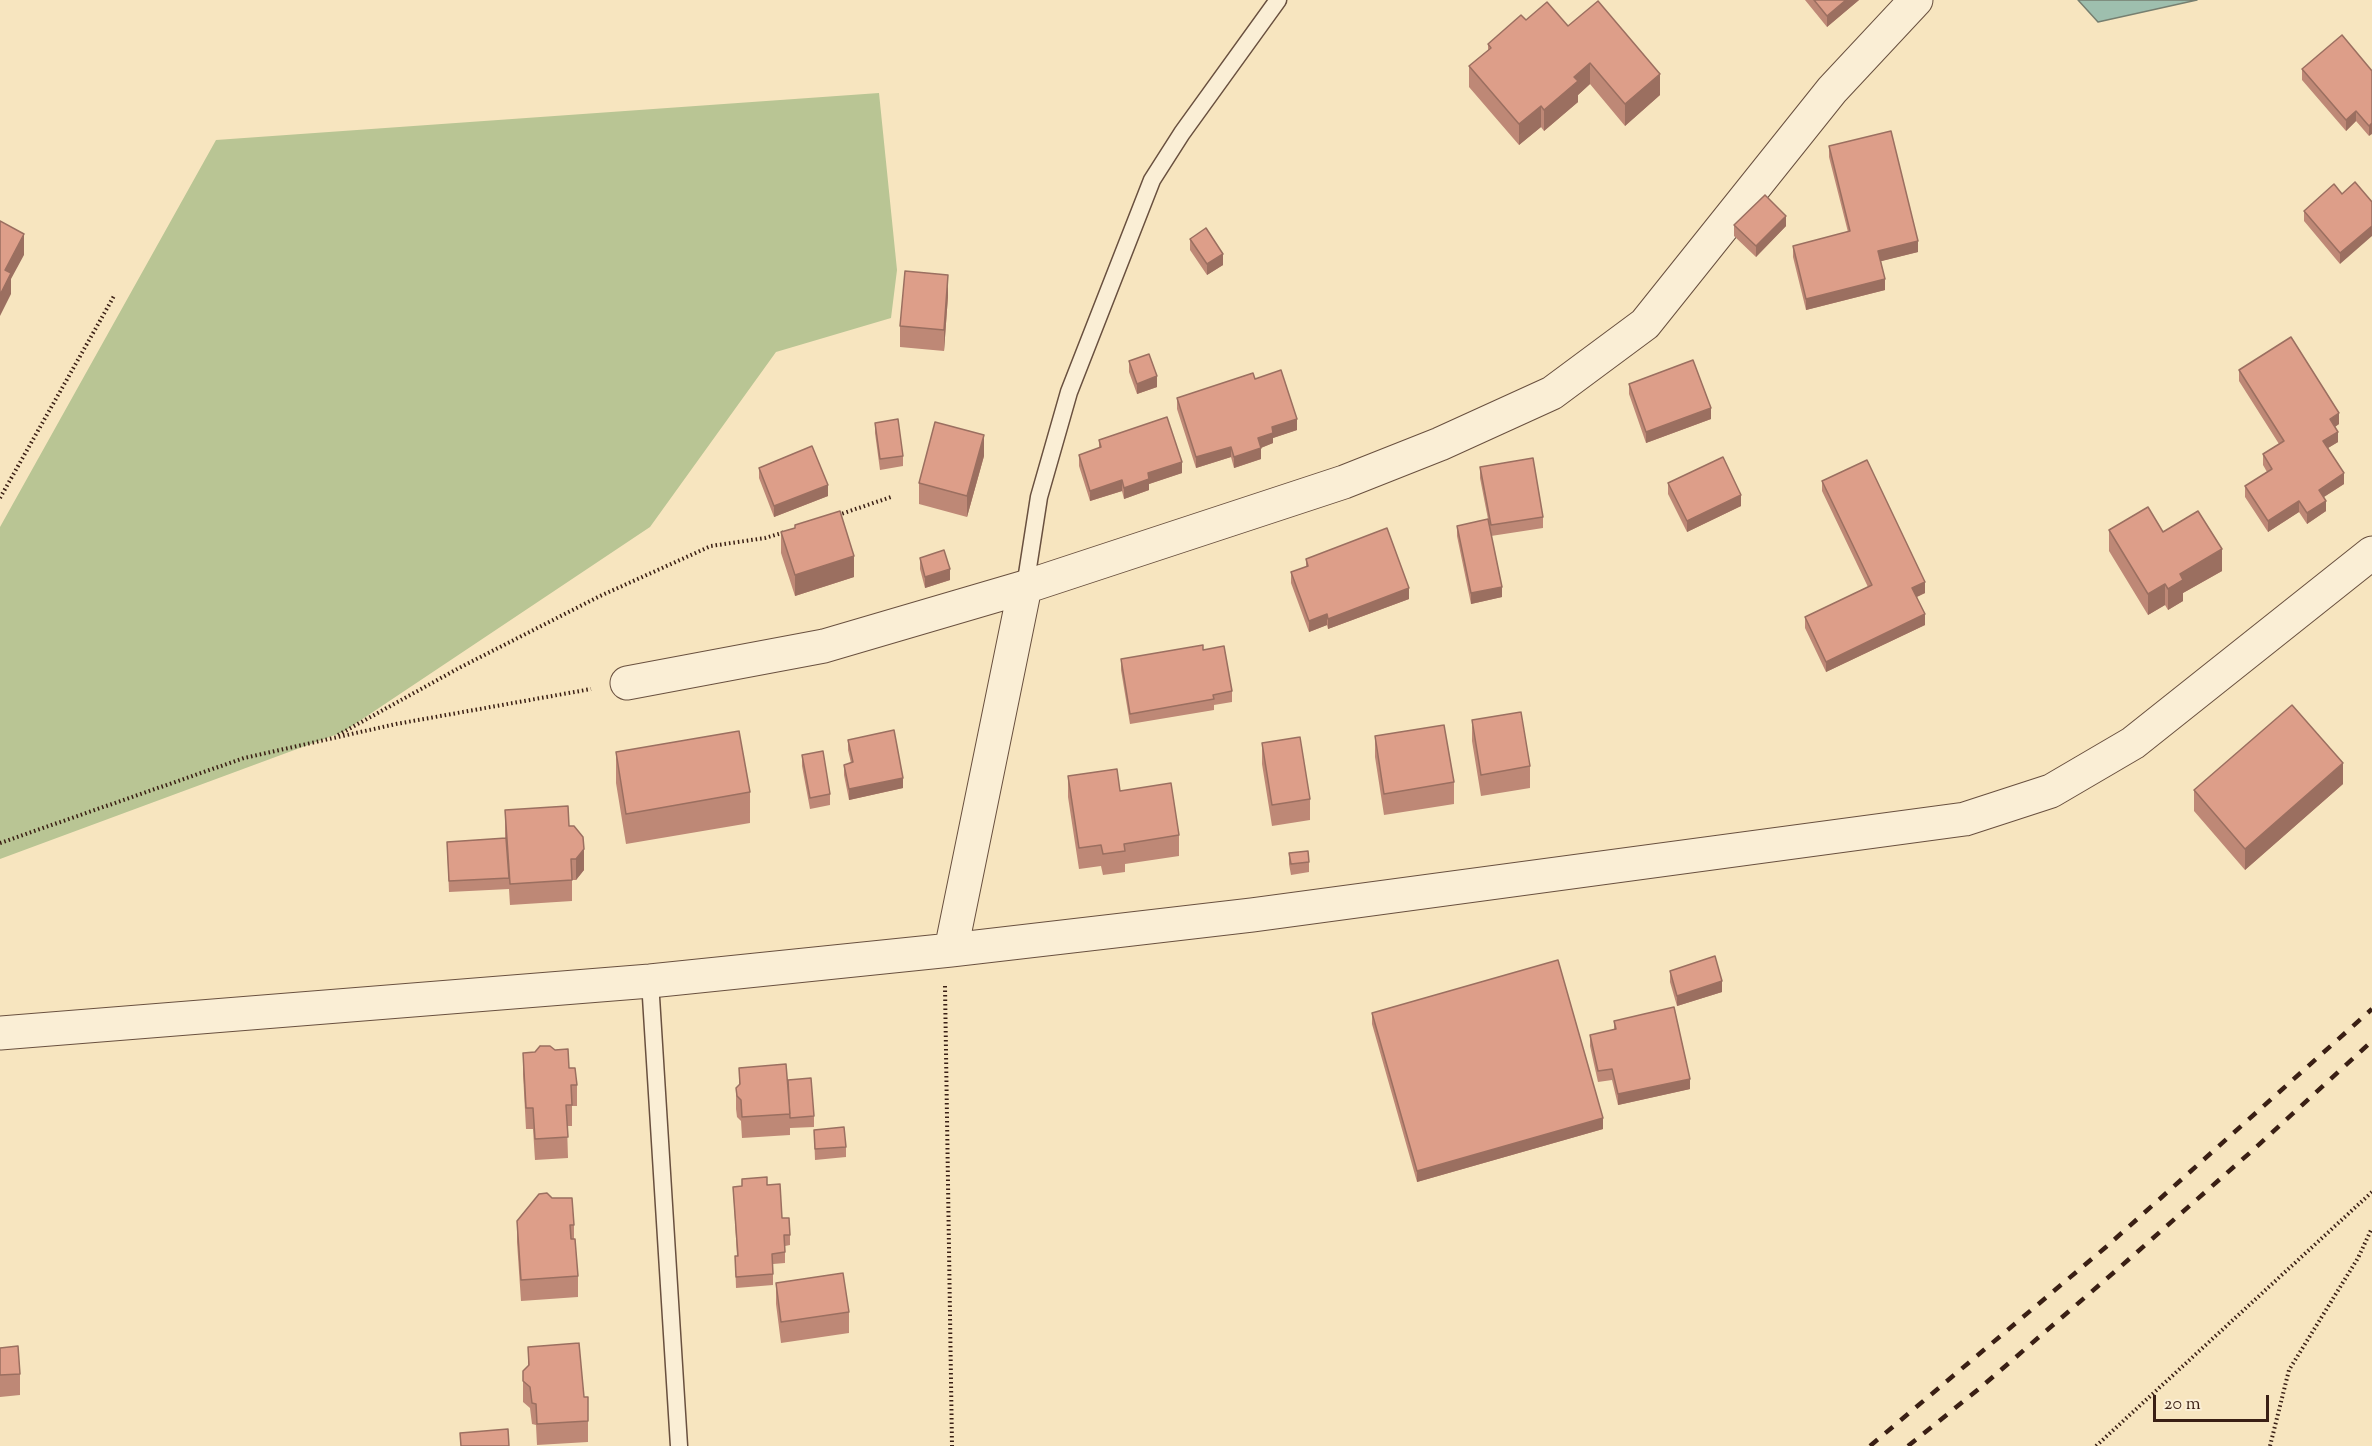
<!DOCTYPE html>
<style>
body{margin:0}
#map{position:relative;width:2372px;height:1446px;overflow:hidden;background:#f7e5bf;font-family:"Sorts Mill Goudy",serif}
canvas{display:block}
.scale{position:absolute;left:2153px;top:1395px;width:116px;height:27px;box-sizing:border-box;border:3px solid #3a1f14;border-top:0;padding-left:8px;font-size:18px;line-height:21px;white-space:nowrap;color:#3a1f14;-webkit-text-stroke:4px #faeed5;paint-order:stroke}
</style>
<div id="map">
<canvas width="2372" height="1446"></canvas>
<div class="scale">20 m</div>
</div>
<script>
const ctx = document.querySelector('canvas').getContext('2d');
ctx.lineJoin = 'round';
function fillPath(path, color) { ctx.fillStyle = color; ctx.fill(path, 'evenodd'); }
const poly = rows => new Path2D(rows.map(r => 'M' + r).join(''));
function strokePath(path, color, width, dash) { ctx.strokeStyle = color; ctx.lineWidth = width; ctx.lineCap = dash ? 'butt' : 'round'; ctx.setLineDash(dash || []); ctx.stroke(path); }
const green = poly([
 [879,93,897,270,891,318,776,352,650,527,343,732,0,859,0,527,216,140]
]);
const water = poly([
 [2078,0,2197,0,2098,22,2078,0]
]);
const path = poly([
 [0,498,114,296],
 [838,515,891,497],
 [338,735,459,668,600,596,711,546,765,538,785,532],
 [0,843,244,758,396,724,591,689],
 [945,986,952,1446],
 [2096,1446,2372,1192],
 [2270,1446,2289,1370,2358,1258,2372,1228]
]);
const service = poly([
 [1025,587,1039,497,1069,392,1152,180,1182,133,1278,0],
 [650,981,679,1446]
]);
const minor = poly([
 [627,683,824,646,1025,587,1344,482,1440,444,1552,393,1645,324,1832,90,1916,0],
 [951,950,1025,587],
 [0,1033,650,981,951,950,1252,915,1965,819,2051,791,2133,743,2372,553]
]);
const rail = poly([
 [1870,1446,2106,1247,2372,1009],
 [1908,1446,1980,1388,2119,1268,2253,1150,2372,1041]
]);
const wall = poly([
 [1805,0,1859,0,1827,27],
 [1526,20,1568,26,1660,95,1625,126,1590,84,1578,95,1578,102,1544,131,1541,127,1519,145,1469,87,1469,66,1488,50,1488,44],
 [2302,69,2372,71,2369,136,2356,121,2346,131,2302,80],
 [1829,146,1918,252,1881,261,1885,290,1806,310,1793,257,1793,246,1848,232,1829,157],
 [2342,194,2340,264,2304,221,2304,211],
 [1734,225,1786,226,1756,257,1734,236],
 [1190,239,1223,265,1207,275,1190,250],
 [948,296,944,351,900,347,900,326],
 [1129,361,1157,387,1137,394,1129,372],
 [2239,370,2339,424,2335,427,2338,442,2328,448,2344,484,2324,497,2326,511,2307,524,2299,512,2268,532,2245,497,2245,486,2267,472,2263,465,2263,454,2279,444,2239,381],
 [1255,379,1297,430,1273,438,1273,443,1261,448,1261,459,1234,468,1231,457,1196,468,1177,409,1177,398],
 [1629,384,1711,419,1646,443,1629,394],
 [875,423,903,456,903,466,880,470,875,433],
 [1099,440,1182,473,1149,484,1149,490,1124,499,1122,491,1090,501,1079,466,1079,455,1099,448],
 [984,456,967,517,919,504,919,483],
 [1480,467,1543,517,1543,528,1491,536,1502,597,1471,604,1457,536,1457,526,1488,519,1480,478],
 [759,468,828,496,774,517,759,478],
 [1822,481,1925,593,1917,597,1925,625,1826,672,1805,628,1805,617,1868,587,1822,491],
 [1668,483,1741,506,1687,532,1668,494],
 [2109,530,2163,532,2222,571,2183,593,2183,601,2168,610,2165,605,2148,615,2109,551],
 [781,532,854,577,795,596,781,553],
 [920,558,950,580,925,588,920,569],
 [1306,559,1409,599,1328,629,1327,625,1309,632,1291,583,1291,572,1306,567],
 [1203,650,1232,691,1232,702,1214,705,1214,710,1130,724,1121,670,1121,659],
 [1472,720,1530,766,1530,788,1481,796,1472,741],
 [1375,736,1454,782,1454,804,1384,815,1375,757],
 [848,740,903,788,849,800,844,775,844,765,851,763,848,750],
 [1262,743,1310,799,1310,820,1272,826,1262,764],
 [616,752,750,792,750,823,626,844,616,783],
 [802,755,830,794,830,805,810,809,802,766],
 [1068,776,1120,791,1179,835,1179,856,1125,864,1125,872,1103,875,1101,866,1079,869,1068,797],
 [2343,784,2245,870,2194,811,2194,790],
 [505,810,569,826,584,870,576,880,572,880,572,901,510,905,509,889,449,892,447,842,505,838],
 [1289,853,1309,862,1309,872,1291,875,1289,864],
 [1670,971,1722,992,1677,1006,1670,982],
 [1372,1013,1603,1129,1417,1182,1372,1024],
 [1614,1021,1690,1089,1618,1105,1612,1080,1598,1082,1590,1046,1590,1035,1614,1030],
 [523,1053,569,1068,577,1085,577,1106,572,1106,572,1126,567,1126,568,1158,535,1160,533,1129,526,1129,523,1074],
 [739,1068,788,1080,814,1116,814,1127,790,1128,790,1135,742,1138,741,1121,737,1117,736,1109,736,1088,739,1085],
 [814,1130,846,1147,846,1157,815,1160],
 [767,1185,790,1235,790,1245,785,1246,785,1263,773,1264,773,1285,736,1288,735,1256,737,1256,733,1187],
 [517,1221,574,1225,574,1239,578,1276,578,1297,521,1301,517,1242],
 [776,1283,849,1312,849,1333,781,1343,776,1304],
 [528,1347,584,1397,588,1397,588,1442,537,1445,536,1425,532,1424,530,1408,523,1402,523,1371,528,1366],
 [0,1348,20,1374,20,1395,0,1397]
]);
const shadedWall = poly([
 [1846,0,1859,0,1827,27,1827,16],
 [1590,63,1590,84,1578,95,1578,102,1544,131,1544,110,1574,77],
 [1660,74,1660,95,1625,126,1625,104],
 [1541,106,1541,127,1519,145,1519,124],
 [2356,111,2356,121,2346,131,2346,120],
 [2372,123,2372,134,2369,136,2369,126],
 [1786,216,1786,226,1756,257,1756,246],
 [2372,226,2372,236,2340,264,2340,253],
 [24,234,24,255,11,279,11,294,0,316,0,295,5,270],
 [1918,241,1918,252,1878,262,1878,251],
 [1223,254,1223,265,1207,275,1207,264],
 [948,275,948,296,944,351,944,330],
 [1885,279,1885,290,1806,310,1806,299],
 [1157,376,1157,387,1137,394,1137,384],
 [1711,408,1711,419,1646,443,1646,432],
 [2339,413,2339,424,2330,430,2330,419],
 [1297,419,1297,430,1273,438,1273,443,1258,449,1258,438,1272,427],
 [2338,432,2338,442,2323,451,2323,441],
 [984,435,984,456,967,517,967,496],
 [1231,447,1231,457,1196,468,1196,457],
 [1261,448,1261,459,1234,468,1234,457],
 [1182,462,1182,473,1149,484,1149,490,1124,499,1124,488,1148,473],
 [2344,473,2344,484,2319,500,2319,490],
 [1122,480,1122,491,1090,501,1090,491],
 [828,485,828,496,774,517,774,506],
 [1741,495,1741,506,1687,532,1687,521],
 [2299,501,2299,512,2268,532,2268,521],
 [2326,501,2326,511,2307,524,2307,513],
 [2222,549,2222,571,2183,593,2183,601,2168,610,2168,589,2180,574],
 [854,556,854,577,795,596,795,575],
 [950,569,950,580,925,588,925,577],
 [1925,582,1925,593,1912,599,1912,588],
 [2165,584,2165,605,2148,615,2148,594],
 [1502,587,1502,597,1471,604,1471,593],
 [1409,588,1409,599,1328,629,1328,619],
 [1327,614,1327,625,1309,632,1309,621],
 [1925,614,1925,625,1826,672,1826,662],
 [2343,763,2343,784,2245,870,2245,849],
 [903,778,903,788,849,800,849,789],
 [584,849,584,870,576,880,576,859],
 [1722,981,1722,992,1677,1006,1677,996],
 [1690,1079,1690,1089,1618,1105,1618,1094],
 [1603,1118,1603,1129,1417,1182,1417,1171]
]);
const building = poly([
 [1814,0,1846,0,1827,16,1814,0],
 [1598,1,1660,74,1625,104,1590,63,1574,77,1578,81,1544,110,1541,106,1519,124,1469,66,1491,48,1488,44,1521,15,1526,20,1547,2,1568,26,1598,1],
 [2342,35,2372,71,2372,123,2369,126,2356,111,2346,120,2302,69,2342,35],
 [1891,131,1918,241,1878,251,1885,279,1806,299,1793,246,1850,231,1829,146,1891,131],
 [2355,182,2372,202,2372,226,2340,253,2304,211,2334,184,2342,194,2355,182],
 [1765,195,1786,216,1756,246,1734,225,1765,195],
 [0,221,24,234,5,270,11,273,0,295,0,221],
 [1206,228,1223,254,1207,264,1190,239,1206,228],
 [905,271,948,275,944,330,900,326,905,271],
 [2291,337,2339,413,2330,419,2338,432,2323,441,2344,473,2319,490,2326,501,2307,513,2299,501,2268,521,2245,486,2272,469,2263,454,2284,441,2239,370,2291,337],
 [1149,354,1157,376,1137,384,1129,361,1149,354],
 [1693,360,1711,408,1646,432,1629,384,1693,360],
 [1281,370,1297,419,1272,427,1273,433,1258,438,1261,448,1234,457,1231,447,1196,457,1177,398,1253,373,1255,379,1281,370],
 [1167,417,1182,462,1148,473,1149,479,1124,488,1122,480,1090,491,1079,455,1101,447,1099,440,1167,417],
 [898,419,903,456,880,459,875,423,898,419],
 [935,422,984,435,967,496,919,483,935,422],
 [812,446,828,485,774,506,759,468,812,446],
 [1723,457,1741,495,1687,521,1668,483,1723,457],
 [1533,458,1543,517,1491,525,1480,467,1533,458],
 [1867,460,1925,582,1912,588,1925,614,1826,662,1805,617,1872,585,1822,481,1867,460],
 [2148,507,2163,532,2198,511,2222,549,2180,574,2183,580,2168,589,2165,584,2148,594,2109,530,2148,507],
 [840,511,854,556,795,575,781,532,795,528,795,525,840,511],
 [1488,519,1502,587,1471,593,1457,526,1488,519],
 [1387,528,1409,588,1328,619,1327,614,1309,621,1291,572,1308,566,1306,559,1387,528],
 [944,550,950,569,925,577,920,558,944,550],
 [1203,645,1203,650,1224,646,1232,691,1213,695,1214,699,1130,714,1121,659,1203,645],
 [2292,705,2343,763,2245,849,2194,790,2292,705],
 [1521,712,1530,766,1481,775,1472,720,1521,712],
 [1444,725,1454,782,1384,794,1375,736,1444,725],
 [894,730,903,778,849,789,844,765,853,762,848,740,894,730],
 [739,731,750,792,626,814,616,752,739,731],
 [1300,737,1310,799,1272,805,1262,743,1300,737],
 [823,751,830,794,810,798,802,755,823,751],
 [1117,769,1120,791,1171,783,1179,835,1124,844,1125,851,1103,854,1101,845,1079,848,1068,776,1117,769],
 [568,806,569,826,574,826,583,837,584,849,576,859,571,859,572,880,510,884,505,810,568,806],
 [506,838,509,878,449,881,447,842,506,838],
 [1308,851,1309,862,1291,864,1289,853,1308,851],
 [1715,956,1722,981,1677,996,1670,971,1715,956],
 [1558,960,1603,1118,1417,1171,1372,1013,1558,960],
 [1674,1007,1690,1079,1618,1094,1612,1069,1598,1071,1590,1035,1616,1029,1614,1021,1674,1007],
 [540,1046,550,1046,555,1050,568,1049,569,1068,575,1068,577,1085,571,1085,572,1105,566,1105,568,1137,535,1139,533,1108,526,1108,523,1053,535,1052,540,1046],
 [786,1064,790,1114,742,1117,741,1100,737,1096,736,1088,740,1084,739,1068,786,1064],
 [811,1078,814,1116,790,1118,788,1080,811,1078],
 [844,1127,846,1147,815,1149,814,1130,844,1127],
 [767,1177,767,1185,780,1184,782,1218,789,1218,790,1235,784,1235,785,1252,772,1254,773,1274,736,1277,735,1256,738,1256,733,1187,742,1186,742,1179,767,1177],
 [547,1193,552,1198,572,1198,574,1225,570,1225,571,1239,575,1239,578,1276,521,1280,517,1221,539,1194,547,1193],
 [843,1273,849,1312,781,1322,776,1283,843,1273],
 [579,1343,584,1397,588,1397,588,1421,537,1424,536,1404,532,1403,530,1387,523,1381,523,1371,529,1365,528,1347,579,1343],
 [18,1346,20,1374,0,1375,0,1348,18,1346],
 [508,1429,509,1446,461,1446,460,1433,508,1429]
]);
fillPath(green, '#b9c594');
fillPath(water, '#9ebfae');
strokePath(water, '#767f70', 1.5);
strokePath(service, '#69503f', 19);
strokePath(minor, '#69503f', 35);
strokePath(path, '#3a1f14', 4, [1.5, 3]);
strokePath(service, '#faeed5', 16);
strokePath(minor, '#faeed5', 33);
strokePath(rail, '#3a1f14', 4.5, [10, 10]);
fillPath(wall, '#be8876');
fillPath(shadedWall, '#9b6f60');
fillPath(building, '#dd9e89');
strokePath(building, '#9b6f60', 1.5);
</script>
